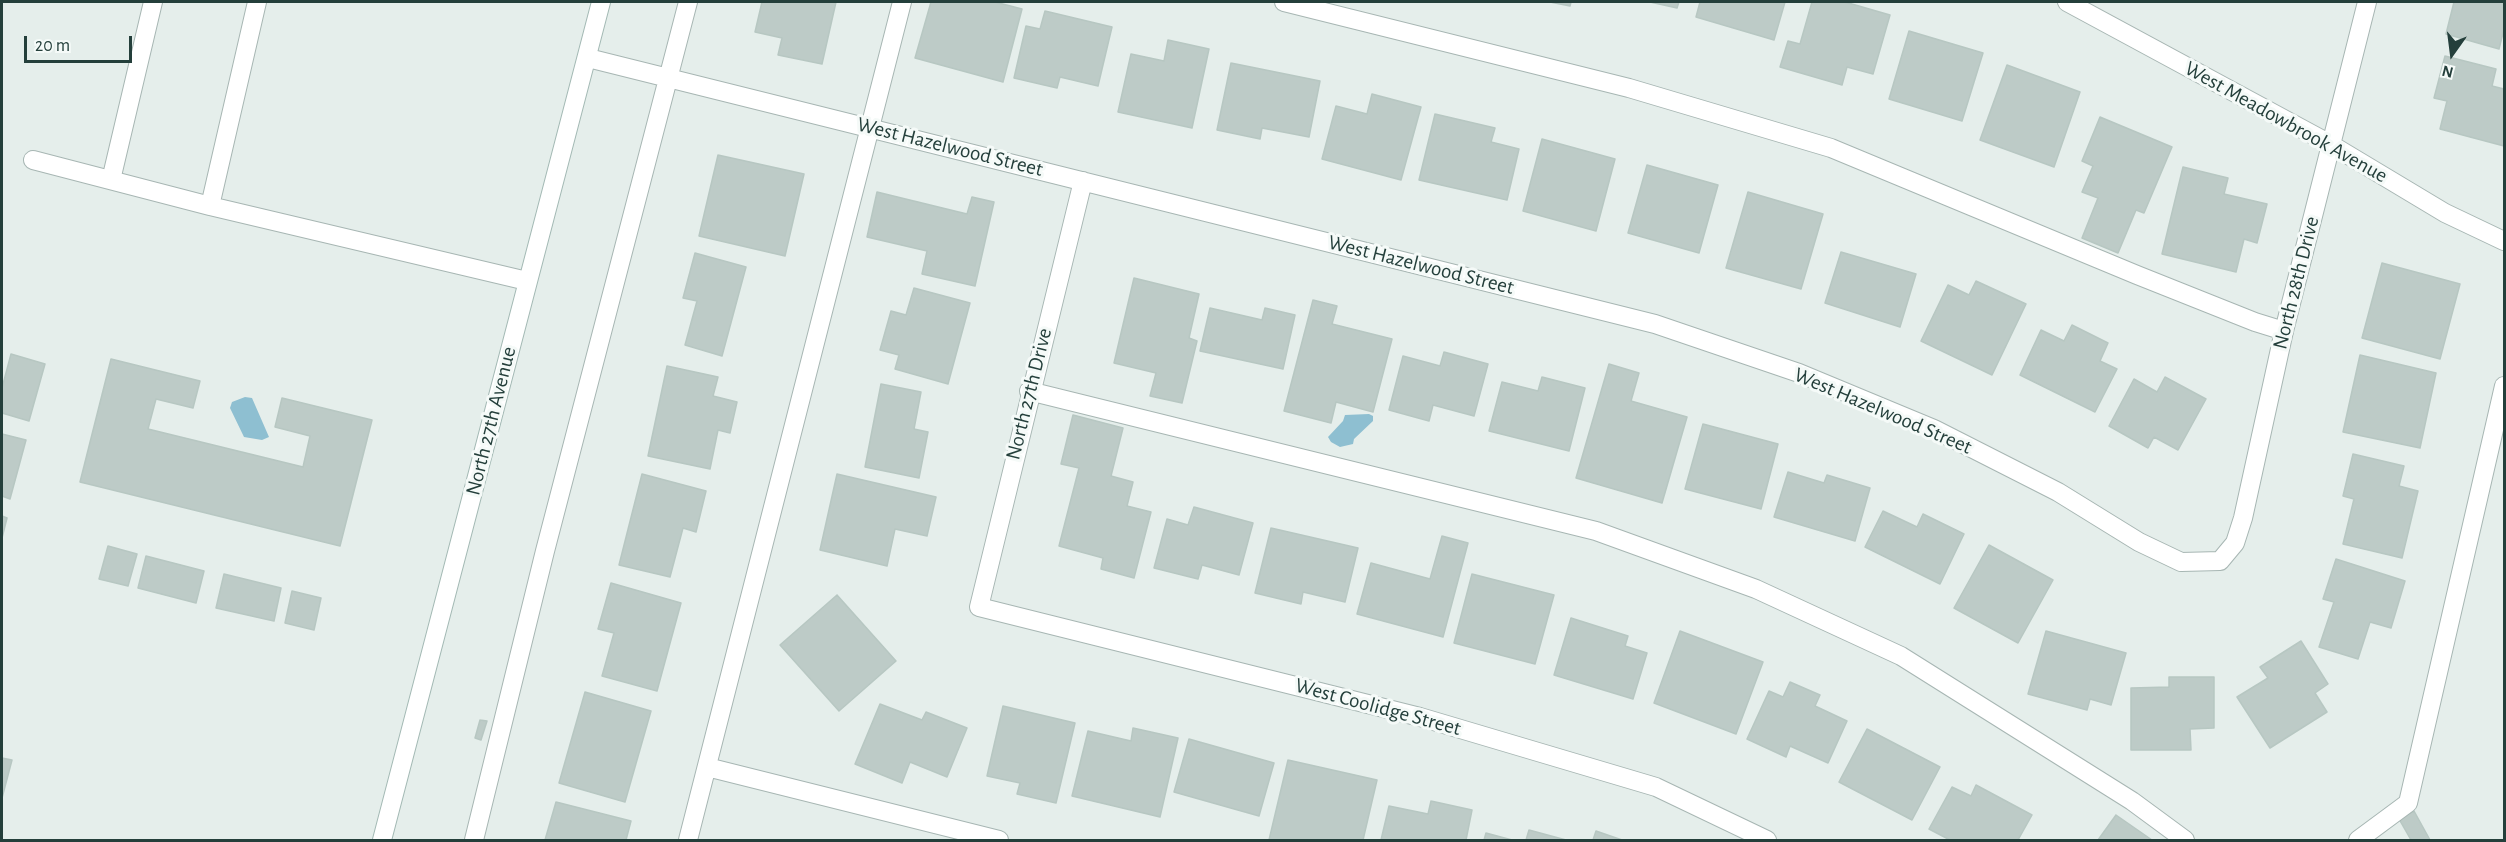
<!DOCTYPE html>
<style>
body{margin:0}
#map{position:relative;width:2506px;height:842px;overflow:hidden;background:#e5eeeb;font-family:"Alegreya Sans",sans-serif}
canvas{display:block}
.frame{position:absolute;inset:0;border:3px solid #243f3b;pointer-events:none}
.north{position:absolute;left:2422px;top:24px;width:60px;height:60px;-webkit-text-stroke:4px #f5faf8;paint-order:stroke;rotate:194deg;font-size:16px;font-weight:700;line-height:24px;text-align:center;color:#243f3b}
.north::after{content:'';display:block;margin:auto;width:21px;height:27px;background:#243f3b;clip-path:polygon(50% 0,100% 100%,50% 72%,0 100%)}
.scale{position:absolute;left:24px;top:36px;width:108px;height:27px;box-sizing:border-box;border:3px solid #243f3b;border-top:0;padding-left:8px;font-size:18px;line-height:21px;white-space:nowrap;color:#243f3b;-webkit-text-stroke:4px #f5faf8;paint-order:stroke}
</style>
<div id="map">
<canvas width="2506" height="842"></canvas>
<div class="frame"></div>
<div class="north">N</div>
<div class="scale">20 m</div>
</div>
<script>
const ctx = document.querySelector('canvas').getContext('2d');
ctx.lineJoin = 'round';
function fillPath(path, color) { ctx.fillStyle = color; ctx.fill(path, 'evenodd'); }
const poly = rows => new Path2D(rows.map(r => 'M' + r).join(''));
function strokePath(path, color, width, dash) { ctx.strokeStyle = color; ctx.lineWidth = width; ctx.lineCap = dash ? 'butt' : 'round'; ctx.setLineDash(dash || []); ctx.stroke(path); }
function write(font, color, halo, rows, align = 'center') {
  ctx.font = font + ' "Alegreya Sans",sans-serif'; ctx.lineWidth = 6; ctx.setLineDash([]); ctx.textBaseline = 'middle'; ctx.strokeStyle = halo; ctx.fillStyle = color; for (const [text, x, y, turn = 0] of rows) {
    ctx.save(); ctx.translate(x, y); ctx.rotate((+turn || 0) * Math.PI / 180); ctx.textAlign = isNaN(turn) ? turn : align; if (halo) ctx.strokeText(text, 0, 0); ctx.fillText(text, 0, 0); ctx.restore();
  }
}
const water = poly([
 [245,397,252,398,269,437,262,440,244,437,230,408,232,402],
 [1369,414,1373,416,1373,421,1354,439,1353,444,1340,447,1331,442,1328,437,1343,421,1345,415]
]);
const building = poly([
 [762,2,836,2,822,64,778,55,782,38,755,32,762,2],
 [931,2,995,2,1022,9,1003,82,915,58,931,2],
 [1550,2,1571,2,1570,6,1550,2],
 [1650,2,1679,2,1677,8,1650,2],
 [1700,2,1785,2,1774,40,1696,17,1700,2],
 [1812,2,1845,2,1890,15,1873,74,1847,67,1842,85,1780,67,1788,41,1800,44,1812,2],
 [2454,2,2504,2,2504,29,2499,49,2446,34,2454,2],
 [1045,11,1112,27,1098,86,1060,77,1057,88,1014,78,1026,26,1040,29,1045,11],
 [1909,31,1983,53,1962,121,1889,99,1909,31],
 [1168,40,1209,49,1192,128,1118,112,1131,54,1164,61,1168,40],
 [2445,56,2496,69,2492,86,2504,89,2504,146,2440,129,2447,101,2434,98,2445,56],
 [1231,63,1320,81,1309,137,1262,128,1260,139,1217,130,1231,63],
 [2007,65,2080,92,2054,167,1980,140,2007,65],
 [1372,94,1421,107,1401,180,1322,159,1336,106,1367,114,1372,94],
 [1435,114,1495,128,1491,142,1519,149,1507,200,1419,180,1435,114],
 [2100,117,2172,147,2144,213,2136,210,2118,253,2082,238,2098,198,2082,192,2093,166,2082,161,2100,117],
 [1542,139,1615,159,1596,231,1523,211,1542,139],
 [718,155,804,174,785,256,699,236,718,155],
 [1647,165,1718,185,1699,253,1628,233,1647,165],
 [2183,167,2228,178,2224,194,2267,204,2257,243,2244,239,2236,272,2162,254,2183,167],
 [877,192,967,214,972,197,994,202,975,286,922,274,927,251,867,237,877,192],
 [1748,192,1823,214,1801,289,1726,268,1748,192],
 [1841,252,1916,274,1900,327,1825,303,1841,252],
 [695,253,746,267,722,356,685,345,697,301,683,298,695,253],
 [2382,263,2460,284,2440,359,2362,338,2382,263],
 [1134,278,1199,294,1189,338,1197,341,1182,403,1150,396,1156,373,1114,363,1134,278],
 [1976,281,2026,304,1992,375,1921,341,1948,285,1969,295,1976,281],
 [914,288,970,303,948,384,895,369,899,355,880,350,891,311,906,315,914,288],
 [1313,300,1337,306,1332,324,1392,339,1373,412,1336,402,1331,423,1284,411,1313,300],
 [1210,308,1262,320,1265,308,1295,315,1283,369,1200,351,1210,308],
 [2072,325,2108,343,2100,361,2117,369,2095,412,2020,375,2041,330,2064,341,2072,325],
 [1444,352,1488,364,1474,416,1433,405,1429,421,1389,410,1403,356,1440,366,1444,352],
 [11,354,45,364,29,421,2,413,2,388,11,354],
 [2360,355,2436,373,2420,448,2343,432,2360,355],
 [111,359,200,381,193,408,156,399,148,429,303,467,310,436,275,427,282,398,372,420,340,546,80,482,111,359],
 [1609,364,1639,373,1631,401,1687,417,1662,503,1576,478,1609,364],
 [667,366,718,377,713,396,737,402,730,433,718,430,710,469,648,456,667,366],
 [1542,377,1585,388,1569,451,1489,431,1502,382,1538,391,1542,377],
 [2165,377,2206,399,2178,450,2154,437,2148,448,2109,426,2134,379,2157,392,2165,377],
 [881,384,921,392,914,429,928,432,919,478,865,467,881,384],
 [1073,415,1123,428,1111,476,1133,482,1127,506,1151,512,1134,578,1101,569,1103,558,1059,546,1079,468,1061,464,1073,415],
 [1703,424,1778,444,1761,509,1685,489,1703,424],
 [2,434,26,440,10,499,2,496,2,434],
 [2353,454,2404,466,2399,486,2418,491,2402,558,2343,544,2354,499,2343,496,2353,454],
 [1788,472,1824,483,1827,475,1870,488,1855,541,1774,517,1788,472],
 [642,474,706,491,696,532,683,528,670,577,619,565,642,474],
 [837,474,936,497,927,536,895,529,887,566,820,550,837,474],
 [1194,507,1253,523,1239,575,1202,565,1198,579,1154,568,1167,519,1188,525,1194,507],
 [1883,511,1917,527,1923,514,1964,534,1940,584,1865,547,1883,511],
 [2,516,7,518,2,538,2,516],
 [1271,528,1358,548,1345,602,1303,592,1301,604,1255,593,1271,528],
 [1442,536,1468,543,1443,637,1357,614,1371,563,1430,579,1442,536],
 [1989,545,2053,580,2018,643,1954,608,1989,545],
 [108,546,137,554,128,586,99,579,108,546],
 [146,556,204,571,196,603,138,588,146,556],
 [2336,559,2405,581,2391,628,2370,622,2358,659,2319,647,2334,602,2323,599,2336,559],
 [224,574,281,588,274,621,216,608,224,574],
 [1472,574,1554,595,1535,664,1454,643,1472,574],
 [611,583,681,603,657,691,602,676,614,633,598,629,611,583],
 [292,591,321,598,314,630,285,623,292,591],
 [837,595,896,661,839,711,780,645,837,595],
 [1571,618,1628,636,1625,646,1647,653,1633,699,1554,675,1571,618],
 [1680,631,1763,662,1736,734,1654,703,1680,631],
 [2046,631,2126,653,2111,705,2090,699,2087,710,2028,694,2046,631],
 [2301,641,2328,684,2315,693,2327,712,2270,748,2237,697,2268,678,2260,667,2301,641],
 [2169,677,2214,677,2214,728,2190,729,2191,750,2131,750,2131,688,2169,687,2169,677],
 [1790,682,1820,695,1815,706,1847,721,1828,763,1790,746,1786,757,1747,739,1769,691,1783,697,1790,682],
 [585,692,651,711,625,802,559,783,585,692],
 [880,704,922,720,926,712,967,728,947,777,910,762,902,783,855,764,880,704],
 [1003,706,1075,723,1056,803,1017,794,1020,783,987,776,1003,706],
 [480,720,487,721,481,740,475,738,480,720],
 [1133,728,1178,738,1160,817,1072,796,1088,731,1131,741,1133,728],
 [1867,729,1940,767,1912,820,1839,782,1867,729],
 [1189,739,1274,763,1259,816,1174,792,1189,739],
 [2,758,12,760,2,798,2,758],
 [1288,760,1377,780,1363,840,1269,840,1288,760],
 [1976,785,2032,815,2018,840,1950,840,1929,829,1952,787,1971,796,1976,785],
 [1431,801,1472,810,1466,840,1381,840,1389,806,1428,814,1431,801],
 [556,802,631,821,626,840,545,840,556,802],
 [2414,811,2430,840,2411,840,2399,819,2414,811],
 [2116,815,2152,840,2098,840,2116,815],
 [1529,830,1566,840,1526,840,1529,830],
 [1596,831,1622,840,1593,840,1596,831],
 [1486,833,1512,840,1484,840,1486,833]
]);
const service = poly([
 [1284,2,1629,88,1831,148,2137,275,2255,322,2284,331],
 [33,160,210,206,257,2],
 [111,180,153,2],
 [210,206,527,281],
 [1029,391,1596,531,1756,589,1901,656,2132,801,2185,840],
 [707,767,999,840],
 [688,840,902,2],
 [2358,840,2408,803,2504,386]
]);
const minor = poly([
 [2067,2,2330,144,2445,213,2504,241],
 [588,58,1655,324,1799,373,1934,429,2058,492,2139,542,2181,562,2220,561,2235,543,2243,518,2284,331,2367,2],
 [1083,181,979,607,1420,717,1656,787,1767,840],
 [474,840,545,551,688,2]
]);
const secondary = poly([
 [382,840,601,2]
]);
const streetNames = [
 ["West Meadowbrook Avenue",2286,122,29],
 ["West Hazelwood Street",950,147,14],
 ["West Hazelwood Street",1421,265,14],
 ["North 28th Drive",2296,283,-76],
 ["North 27th Drive",1029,394,-76],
 ["West Hazelwood Street",1883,411,23],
 ["North 27th Avenue",491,421,-76],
 ["West Coolidge Street",1378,707,15]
];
fillPath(water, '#8ebfd1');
fillPath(building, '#bdcbc7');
strokePath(building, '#b7c7c2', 1.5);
strokePath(service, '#a7b6b3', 20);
strokePath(minor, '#a7b6b3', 20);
strokePath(secondary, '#a3b9b4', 20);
strokePath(service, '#fff', 18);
strokePath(minor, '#fff', 18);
strokePath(secondary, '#fff', 18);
write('21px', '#243f3b', '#f5faf8', streetNames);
</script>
